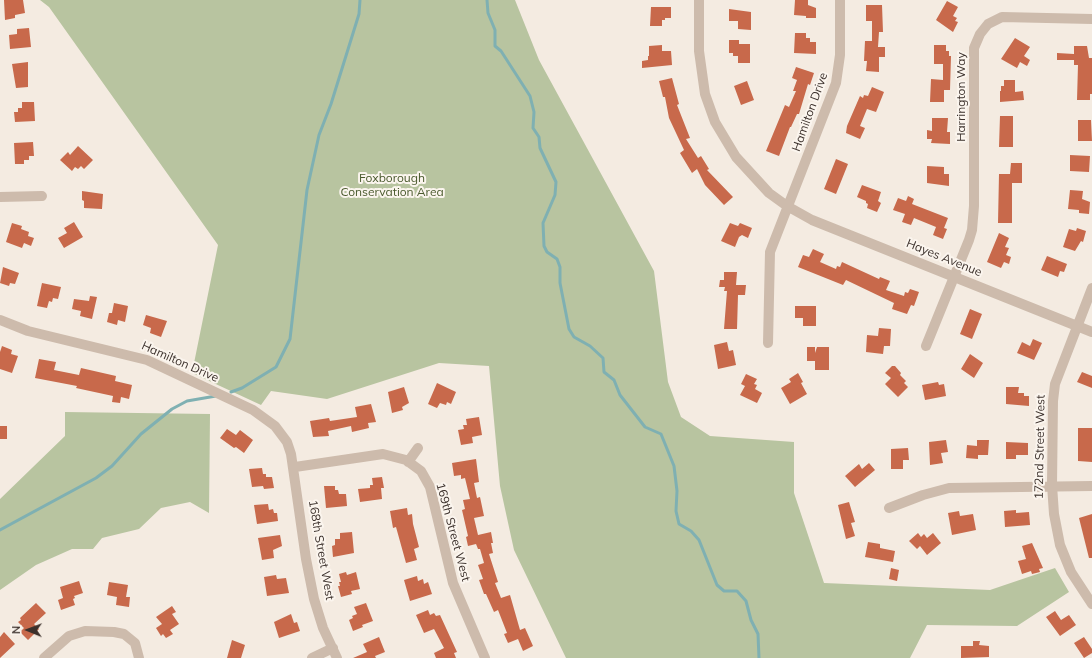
<!DOCTYPE html>
<style>
body{margin:0}
#map{position:relative;width:1092px;height:658px;overflow:hidden;background:#f4ebe1;font-family:Mulish,sans-serif}
canvas{display:block}
.north{position:absolute;left:8px;top:610px;width:40px;height:40px;-webkit-text-stroke:3px #fbf5ee;paint-order:stroke;rotate:271deg;font-size:11px;font-weight:700;line-height:16px;text-align:center;color:#3b302b}
.north::after{content:'';display:block;margin:auto;width:14px;height:18px;background:#3b302b;clip-path:polygon(50% 0,100% 100%,50% 72%,0 100%)}
</style>
<div id="map">
<canvas width="1092" height="658"></canvas>
<div class="north">N</div>
</div>
<script>
const ctx = document.querySelector('canvas').getContext('2d');
ctx.lineJoin = 'round';
function fillPath(path, color) { ctx.fillStyle = color; ctx.fill(path, 'evenodd'); }
const poly = rows => new Path2D(rows.map(r => 'M' + r).join(''));
function strokePath(path, color, width, dash) { ctx.strokeStyle = color; ctx.lineWidth = width; ctx.lineCap = dash ? 'butt' : 'round'; ctx.setLineDash(dash || []); ctx.stroke(path); }
function write(font, color, halo, rows, align = 'center') {
  ctx.font = font + ' Mulish,sans-serif'; ctx.lineWidth = 4; ctx.setLineDash([]); ctx.textBaseline = 'middle'; ctx.strokeStyle = halo; ctx.fillStyle = color; for (const [text, x, y, turn = 0] of rows) {
    ctx.save(); ctx.translate(x, y); ctx.rotate((+turn || 0) * Math.PI / 180); ctx.textAlign = isNaN(turn) ? turn : align; if (halo) ctx.strokeText(text, 0, 0); ctx.fillText(text, 0, 0); ctx.restore();
  }
}
const green = poly([
 [40,0,515,0,539,60,654,271,668,382,681,417,710,436,794,442,794,493,824,583,990,590,1055,568,1069,592,1017,626,927,625,910,658,566,658,514,550,500,486,489,366,439,363,327,399,271,391,261,405,192,373,218,245,49,7],
 [65,412,210,414,209,513,190,502,161,508,139,529,102,538,93,549,72,549,36,565,0,590,0,499,65,436]
]);
const stream = poly([
 [487,0,488,13,495,30,495,46,501,51,530,96,534,112,533,128,539,137,540,148,556,182,555,195,543,223,544,246,547,252,557,259,560,267,560,283,569,329,574,337,590,346,603,358,604,372,614,380,620,395,645,427,661,434,674,466,677,491,676,511,679,524,691,531,699,540,717,585,724,591,737,591,746,601,751,620,758,634,759,658],
 [231,392,242,388,276,367,290,339,307,190,319,135,331,104,359,14,360,0],
 [0,530,96,478,112,466,141,434,172,409,187,401,216,396]
]);
const building = poly([
 [4,0,23,0,25,13,15,15,15,18,5,20],
 [795,0,808,0,808,5,816,8,816,18,806,18,806,16,794,15],
 [947,1,958,7,953,16,957,18,955,21,958,22,953,32,936,20],
 [866,5,882,5,883,32,879,32,878,47,885,47,885,57,879,57,879,72,866,71,867,61,864,61,865,41,872,41,872,21,866,21],
 [651,7,671,7,671,18,665,18,665,20,662,20,662,26,650,26],
 [729,9,751,12,751,30,738,29,738,21,729,21],
 [29,28,31,47,10,49,9,35,17,34,17,29],
 [795,33,806,33,806,38,810,38,810,42,816,42,816,54,794,53],
 [1015,38,1030,47,1024,56,1030,60,1027,66,1020,62,1017,68,1001,59],
 [729,40,739,40,739,44,750,44,750,63,738,63,738,56,733,56,733,53,729,53],
 [662,45,662,51,671,51,672,65,642,68,642,61,648,60,648,56,649,56,649,46],
 [934,45,946,45,946,51,949,51,949,56,951,56,950,90,944,90,944,102,930,102,931,79,943,80,943,64,934,64],
 [1074,46,1087,46,1089,58,1092,58,1092,94,1090,94,1090,100,1077,100,1078,65,1074,65,1074,60,1057,60,1057,53,1074,54],
 [28,62,28,87,16,88,12,64],
 [796,67,814,73,810,85,808,84,799,114,797,114,791,127,790,127,779,156,766,151,785,105,789,107,796,91,793,91,797,80,792,78],
 [672,78,679,104,677,105,690,138,686,139,698,158,701,156,709,169,707,170,733,197,724,205,705,185,697,169,692,173,680,153,684,150,669,118,665,97,663,97,659,81],
 [1004,80,1015,80,1015,92,1023,91,1024,100,1000,102,1000,91,1001,91,1001,86,1004,86],
 [747,81,754,100,741,105,734,86],
 [872,87,884,92,876,112,867,109,860,126,865,128,860,139,846,133,847,126,860,96,863,98,864,95,868,96],
 [22,102,34,102,35,121,15,122,14,112,18,112,18,108,22,108],
 [1000,116,1013,116,1013,147,999,147],
 [932,118,948,118,947,132,950,132,950,144,931,143,932,139,927,139,927,130,932,131],
 [1078,120,1091,120,1092,141,1078,141],
 [33,142,34,156,29,156,29,160,24,160,24,164,15,164,14,143],
 [78,146,93,160,84,169,81,166,78,169,75,167,72,171,60,160,68,152,70,155],
 [1070,155,1090,156,1089,172,1070,171],
 [836,159,848,164,836,194,824,189],
 [1011,163,1022,163,1022,183,1012,183,1012,223,998,223,999,174,1010,174],
 [927,166,944,167,944,174,949,174,949,186,927,183],
 [862,185,881,192,878,201,881,203,877,212,867,208,868,204,866,203,866,201,857,197],
 [1070,190,1083,191,1082,199,1090,202,1089,214,1079,213,1079,210,1068,209],
 [82,191,103,194,102,209,84,208,84,201,82,200],
 [908,196,914,199,912,204,948,218,944,228,947,229,943,239,933,235,936,227,914,218,911,225,902,222,905,214,893,210,898,198,906,201],
 [74,222,83,237,64,248,58,238,67,233,64,228],
 [12,223,22,226,21,229,29,232,28,236,34,238,31,246,24,243,22,248,6,242],
 [730,223,738,226,740,223,752,228,748,238,742,235,739,237,735,247,721,241],
 [1077,228,1086,231,1083,242,1081,241,1075,251,1063,247,1069,229,1076,231],
 [999,233,1009,238,1005,247,1009,248,1006,255,1011,257,1009,264,1004,262,1001,268,987,262],
 [813,249,824,254,820,262,836,269,837,266,840,267,842,262,879,279,880,277,890,281,886,290,904,296,905,292,908,293,910,289,919,292,914,306,911,305,907,314,892,309,894,303,846,280,843,285,798,267,803,255,809,257],
 [1047,256,1067,264,1064,272,1060,271,1058,277,1041,270],
 [3,267,19,273,15,284,10,283,9,286,0,283],
 [724,272,737,272,736,285,746,285,745,295,738,295,737,329,724,329,727,291,724,291,725,287,719,287,720,280,724,280],
 [42,283,61,287,58,299,53,298,52,302,49,301,47,308,37,306],
 [90,296,97,297,92,319,80,316,81,311,72,309,74,299,89,301],
 [114,303,128,306,125,322,118,320,117,325,107,322,109,313,112,313],
 [795,306,816,306,816,326,803,326,803,318,795,318],
 [970,309,982,314,972,339,960,334],
 [146,315,167,321,161,337,150,333,151,328,143,325],
 [879,328,891,329,890,346,884,346,883,354,866,352,867,335,878,336],
 [1033,339,1042,343,1034,360,1017,353,1022,342,1030,346],
 [727,342,729,351,733,350,736,365,718,369,714,345],
 [2,346,12,350,11,354,18,356,12,373,0,369,0,352],
 [807,347,815,347,815,353,817,347,829,347,829,370,815,370,815,361,807,361],
 [970,354,983,363,974,378,961,369],
 [39,359,56,362,54,370,79,375,81,368,116,376,115,381,132,385,129,399,121,397,120,403,112,402,113,396,76,388,77,386,35,378],
 [892,366,895,366,901,373,900,375,906,381,904,383,908,387,898,397,885,384,891,378,885,373],
 [1082,372,1092,376,1092,388,1077,382],
 [798,373,803,382,801,383,807,394,790,404,781,388,791,382,789,379],
 [746,374,757,379,754,384,757,385,755,389,762,393,757,403,740,395,745,386,741,384],
 [938,382,939,385,944,384,946,396,925,400,922,385],
 [437,383,456,392,451,404,447,402,446,405,440,403,437,408,428,404],
 [404,387,409,403,402,407,403,410,392,413,388,392],
 [1006,387,1019,387,1018,393,1024,393,1024,396,1029,396,1029,406,1006,404],
 [371,404,376,422,368,423,369,428,352,432,351,426,328,431,329,436,313,437,310,421,329,418,330,421,357,417,355,407],
 [479,417,482,435,472,437,473,443,461,445,458,430,464,429,463,425,467,425,466,419],
 [0,426,7,426,7,439,0,439],
 [1078,428,1092,428,1092,462,1078,461],
 [227,429,236,435,240,430,253,440,244,453,236,447,234,448,220,438],
 [946,440,948,452,941,453,943,463,930,465,929,442],
 [977,440,989,440,988,455,978,455,978,459,966,458,967,445,977,446],
 [1006,442,1028,443,1028,455,1016,455,1016,459,1006,459],
 [908,448,909,460,903,460,903,469,891,469,891,449],
 [476,459,479,482,474,483,477,498,480,497,484,516,474,518,478,535,491,532,493,543,491,543,493,553,489,554,498,582,495,583,501,598,510,595,520,630,525,628,533,646,523,651,518,639,508,643,504,634,507,633,498,610,494,612,486,594,484,594,479,580,483,579,478,565,484,563,480,549,478,549,476,544,468,546,466,537,468,536,462,510,465,509,463,500,470,499,465,478,461,479,461,475,454,476,452,463],
 [869,463,875,470,855,487,845,476,859,464,862,469],
 [262,468,263,474,266,474,266,477,272,477,274,488,264,489,263,486,252,487,249,469],
 [382,477,384,488,381,488,382,499,360,502,358,489,370,488,370,485,373,485,372,478],
 [324,486,335,486,335,490,338,490,339,494,346,494,347,506,326,508],
 [849,502,855,522,851,523,855,536,846,539,838,505],
 [268,504,269,510,273,509,274,513,277,513,278,521,257,524,254,505],
 [407,508,408,515,412,514,413,524,419,547,414,549,417,560,406,563,396,527,393,528,390,511],
 [1016,510,1016,513,1029,512,1030,525,1005,527,1004,511],
 [959,511,960,516,973,514,976,530,952,535,948,513],
 [1092,514,1092,558,1089,558,1079,518],
 [352,532,354,553,333,557,332,546,335,545,335,539,340,539,340,533],
 [918,533,921,537,924,534,927,538,933,533,941,543,927,555,920,546,917,549,909,541],
 [280,535,282,546,273,550,274,558,262,560,258,538],
 [868,542,880,544,880,548,895,551,893,562,865,557],
 [1032,543,1043,568,1039,569,1040,572,1032,574,1031,571,1022,574,1018,561,1026,559,1022,546],
 [891,568,899,570,897,581,889,579],
 [346,572,347,575,356,572,360,589,351,591,352,594,341,597,338,586,340,586,339,582,341,582,339,574],
 [276,575,277,579,286,578,289,593,267,596,264,577],
 [417,576,418,581,423,579,424,584,428,582,432,594,410,601,404,580],
 [79,581,83,593,74,596,75,598,73,599,75,605,61,610,58,600,63,598,60,587],
 [109,582,128,585,126,597,130,597,129,607,116,605,117,597,107,595],
 [36,603,46,613,34,624,39,629,28,640,20,632,24,628,18,622,21,620,20,618],
 [366,603,373,621,362,625,363,627,353,631,349,620,353,618,352,616,357,614,354,607],
 [172,606,176,612,172,614,179,624,170,630,173,634,166,638,163,634,161,636,156,628,162,624,156,617],
 [428,610,430,615,434,613,436,616,440,615,457,652,454,653,456,658,436,658,434,653,444,648,434,629,424,633,416,615],
 [1055,611,1061,620,1069,615,1076,625,1060,636,1046,617],
 [291,614,294,623,297,622,300,631,279,638,274,622],
 [4,632,15,644,0,658,0,637],
 [379,637,385,652,375,656,376,658,353,658,367,652,363,644],
 [1084,637,1092,649,1092,653,1084,658,1074,643],
 [232,640,245,645,241,658,227,658],
 [973,641,980,641,979,645,989,646,989,657,961,658,961,646,973,646]
]);
const minor = poly([
 [699,0,699,51,705,94,715,122,736,157,769,193,787,206,812,220,1092,332],
 [0,197,42,196],
 [1092,288,1055,384,1053,401,1052,485,1054,514,1060,545,1071,572,1092,604],
 [0,320,28,331,147,360,253,410,275,426,287,442,291,454,306,559,314,599,323,628,337,658],
 [768,343,770,252,836,83,840,55,840,0],
 [926,346,969,240,972,230,974,206,974,48,980,34,988,24,1002,17,1092,19],
 [408,462,418,448],
 [295,467,383,454,406,460,421,471,430,487,453,583,485,658],
 [889,508,923,495,949,488,1092,486],
 [44,658,69,636,85,631,114,632,124,634,135,643,139,658],
 [312,658,333,648]
]);
const streetNames = [
 ["Harrington Way",961,97,-90],
 ["Hamilton Drive",810,112,-70],
 ["Hayes Avenue",944,258,22],
 ["Hamilton Drive",180,362,24],
 ["172nd Street West",1040,447,-89],
 ["169th Street West",453,532,75],
 ["168th Street West",321,550,80]
];
const parkNames = [
 ["Foxborough",392,178],
 ["Conservation Area",392,192]
];
fillPath(green, '#b8c4a0');
strokePath(stream, '#7fb0b2', 3);
fillPath(building, '#c8694b');
strokePath(minor, '#cdbbac', 10);
write('12px', '#3b302b', '#fbf5ee', streetNames);
write('12px', '#4a5a2e', '#fbf5ee', parkNames);
</script>
